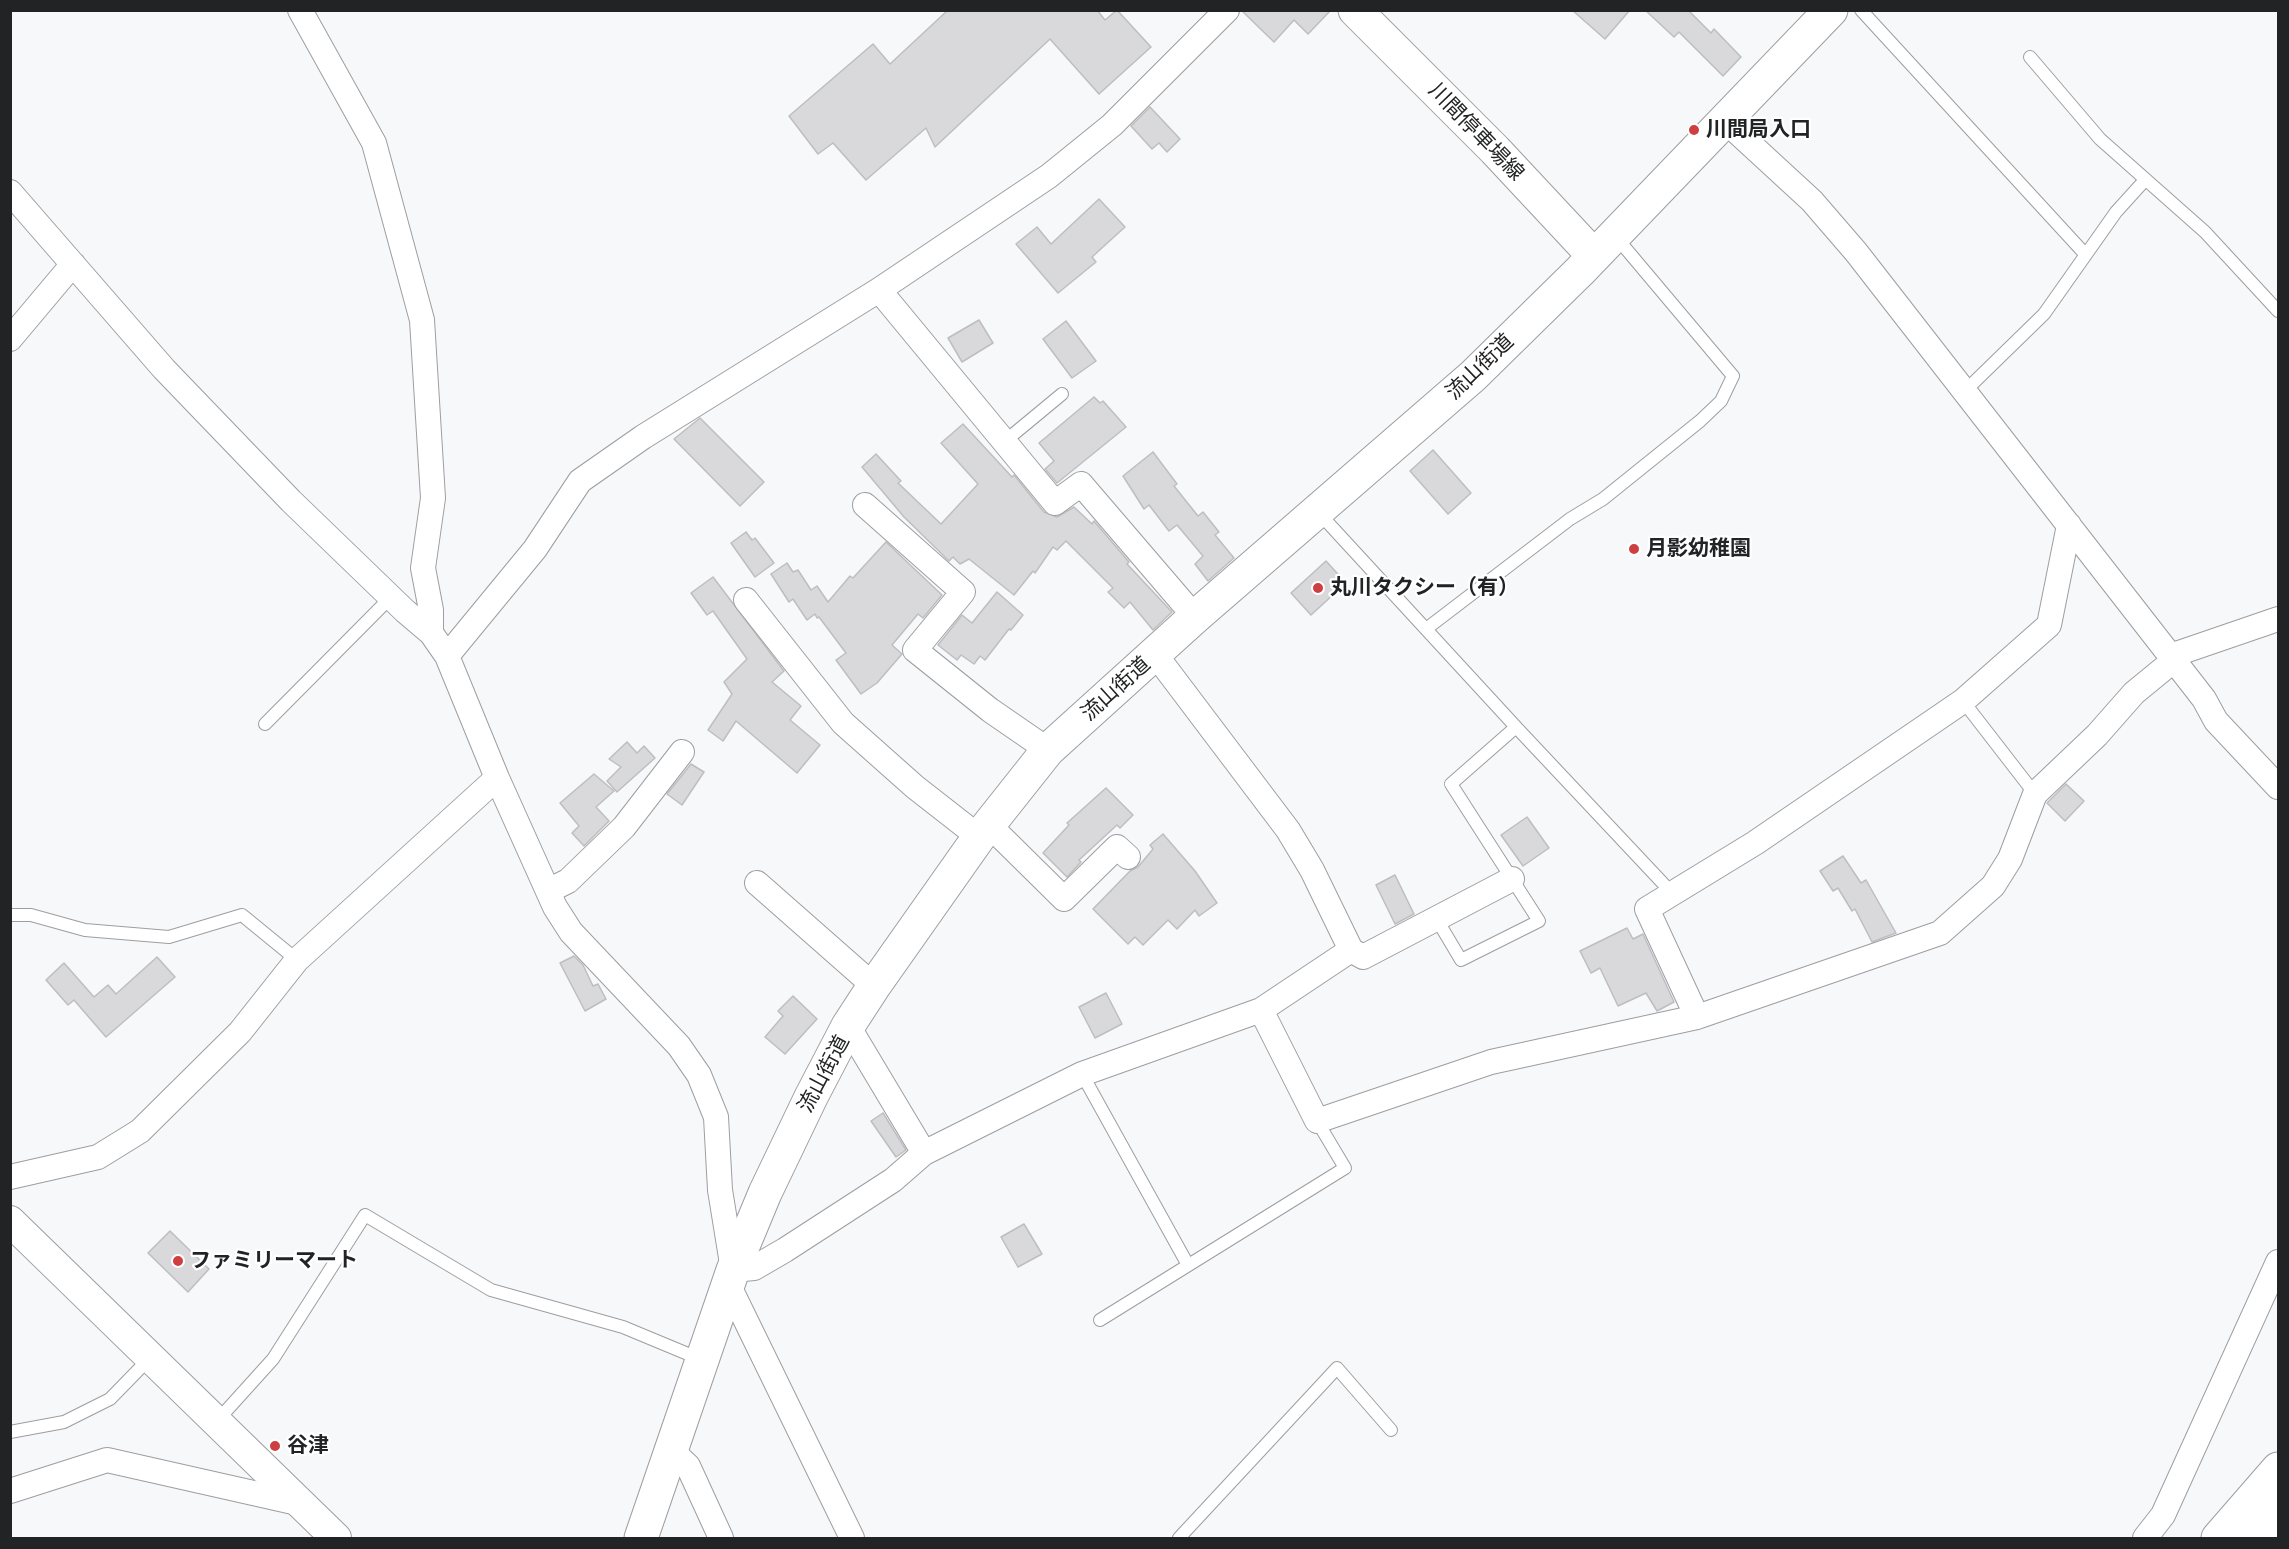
<!DOCTYPE html>
<meta charset="utf-8">
<style>
body{margin:0}
#map{position:relative;width:2289px;height:1549px;overflow:hidden;background:#f6f8fa;font-family:Mulish,sans-serif}
canvas{display:block}
.frame{position:absolute;inset:0;border:12px solid #222324;pointer-events:none}
</style>
<div id="map">
<canvas width="2289" height="1549"></canvas>
<div class="frame"></div>
</div>
<script>
const ctx = document.querySelector('canvas').getContext('2d');
ctx.lineJoin = 'round';
function fillPath(path, color) { ctx.fillStyle = color; ctx.fill(path, 'evenodd'); }
const poly = rows => new Path2D(rows.map(r => 'M' + r).join(''));
function strokePath(path, color, width, dash) { ctx.strokeStyle = color; ctx.lineWidth = width; ctx.lineCap = dash ? 'butt' : 'round'; ctx.setLineDash(dash || []); ctx.stroke(path); }
function write(font, color, halo, rows, align = 'center') {
  ctx.font = font + ' Mulish,"Noto Sans JP",sans-serif'; ctx.lineWidth = 4.5; ctx.setLineDash([]); ctx.textBaseline = 'middle'; ctx.strokeStyle = halo; ctx.fillStyle = color; for (const [text, x, y, turn = 0] of rows) {
    ctx.save(); ctx.translate(x, y); ctx.rotate((+turn || 0) * Math.PI / 180); ctx.textAlign = isNaN(turn) ? turn : align; if (halo) ctx.strokeText(text, 0, 0); ctx.fillText(text, 0, 0); ctx.restore();
  }
}
const building = poly([
 [948,10,1097,10,1105,20,1117,10,1151,47,1099,94,1050,39,935,147,926,128,866,180,833,143,818,154,789,116,873,44,890,64,948,10],
 [1241,10,1331,10,1308,34,1294,20,1274,42,1241,10],
 [1572,10,1630,10,1605,39,1572,10],
 [1645,10,1688,10,1711,33,1714,29,1741,57,1723,76,1679,32,1674,37,1645,10],
 [1150,107,1180,139,1167,152,1159,143,1152,149,1131,126,1150,107],
 [1099,199,1125,227,1092,257,1096,262,1058,293,1016,244,1037,227,1051,244,1099,199],
 [979,320,993,343,962,362,948,338,979,320],
 [1066,321,1096,361,1072,378,1043,339,1066,321],
 [1094,397,1100,403,1103,401,1126,427,1057,483,1045,469,1054,461,1039,443,1094,397],
 [700,418,764,482,740,506,674,439,700,418],
 [963,424,1012,477,1014,475,1044,512,1057,517,1074,507,1092,524,1094,521,1129,562,1127,564,1172,612,1153,630,1130,602,1124,608,1108,592,1113,588,1066,541,1057,550,1053,547,1035,573,1033,571,1014,595,969,559,960,564,953,557,949,561,946,558,904,517,862,467,876,454,901,481,898,483,941,524,978,484,941,443,963,424],
 [1433,450,1471,493,1448,514,1410,471,1433,450],
 [1153,452,1177,484,1174,486,1198,516,1203,512,1219,532,1215,535,1234,558,1208,581,1195,564,1203,556,1177,525,1169,531,1149,505,1144,509,1123,476,1153,452],
 [746,532,752,540,755,538,774,563,755,577,731,543,746,532],
 [886,542,942,595,923,618,918,614,892,645,902,654,877,683,861,694,836,660,846,653,819,617,817,618,815,614,807,620,793,599,789,602,771,574,787,563,793,572,798,570,811,590,817,586,828,602,850,576,853,578,886,542],
 [1326,561,1346,583,1311,615,1291,593,1326,561],
 [713,577,784,671,772,682,801,706,790,720,820,745,797,773,736,721,723,741,708,730,732,694,724,682,747,659,713,611,707,615,691,593,713,577],
 [997,592,1023,615,1011,630,1009,629,985,660,980,656,974,664,961,655,957,660,938,645,962,615,972,623,997,592],
 [627,742,637,753,644,746,655,758,617,792,607,781,621,767,609,759,627,742],
 [691,764,704,772,682,805,667,794,691,764],
 [594,774,614,791,596,807,609,821,584,846,572,833,579,826,560,803,594,774],
 [2066,784,2084,801,2065,821,2047,803,2066,784],
 [1106,788,1133,815,1120,828,1117,825,1079,860,1081,862,1067,877,1043,853,1069,825,1067,823,1106,788],
 [1527,817,1549,848,1523,866,1501,835,1527,817],
 [1163,834,1195,871,1217,903,1199,916,1195,910,1177,929,1168,920,1143,945,1135,937,1128,944,1093,909,1130,871,1138,867,1153,849,1150,845,1163,834],
 [1843,856,1861,883,1866,880,1896,933,1872,942,1855,909,1852,911,1838,888,1833,891,1820,871,1843,856],
 [1395,875,1414,914,1395,924,1376,885,1395,875],
 [1627,928,1633,939,1643,934,1674,1002,1657,1011,1646,993,1618,1006,1600,968,1591,973,1580,951,1627,928],
 [574,956,583,965,593,986,598,984,606,999,585,1011,560,963,574,956],
 [157,957,175,977,106,1037,74,1000,68,1005,46,980,64,963,94,997,108,985,116,994,157,957],
 [1106,993,1122,1024,1095,1038,1079,1007,1106,993],
 [793,996,817,1019,785,1054,765,1037,783,1016,778,1011,793,996],
 [883,1113,906,1150,896,1157,871,1121,883,1113],
 [1024,1224,1042,1254,1018,1267,1001,1237,1024,1224],
 [170,1231,209,1269,188,1292,148,1253,170,1231]
]);
const service = poly([
 [1861,10,2085,254],
 [2030,57,2100,139,2205,232,2278,311],
 [1964,392,2044,314,2116,212,2145,180],
 [1004,442,1062,394],
 [1319,513,1516,727,1451,784,1539,921,1461,960,1436,918],
 [1426,629,1570,519,1603,499,1700,421,1721,401,1733,376,1616,237],
 [1963,701,2035,794],
 [265,724,391,597],
 [1516,727,1673,894],
 [10,915,31,915,85,930,169,937,242,915,297,960],
 [1082,1074,1188,1265],
 [1100,1320,1345,1168,1317,1121],
 [217,1421,273,1359,365,1215,491,1290,623,1327,700,1359],
 [10,1432,64,1422,110,1399,150,1358],
 [1179,1538,1337,1368,1391,1430]
]);
const minor = poly([
 [300,10,374,143,422,320,433,498,423,568,431,610,431,633],
 [1724,120,1812,201,1856,252,2204,699,2216,721,2278,787],
 [10,192,164,369,291,501,405,611,431,633,447,656,497,778,555,907,571,932,679,1046,699,1075,716,1117,720,1190,733,1270,754,1268,785,1250,893,1180,924,1153],
 [879,290,1055,503,1081,484,1195,617],
 [10,339,73,264],
 [865,505,963,592,915,650,990,710,1048,750],
 [746,600,843,723,915,787,979,837],
 [447,656,535,549,580,481,643,437,879,290,1049,176,1112,125,1227,10],
 [2170,656,2278,619],
 [989,825,1064,899,1117,847,1128,857],
 [757,883,874,986],
 [548,891,568,881,624,827,682,752],
 [1351,950,1363,957,1512,879],
 [1261,1010,1317,1121,1491,1062,1697,1017,1940,933,1993,886,2010,859,2035,794,2097,735,2134,693,2173,661],
 [1697,1017,1647,909,1755,843,1963,701,2049,625,2069,525],
 [848,1026,924,1153,1082,1074,1261,1010,1351,950,1312,870,1288,830,1155,654],
 [10,1177,98,1157,140,1131,240,1032,297,960,497,778],
 [728,1284,852,1538],
 [670,1449,688,1466,721,1538],
 [10,1491,107,1460,302,1504],
 [2145,1538,2163,1515,2278,1262]
]);
const tertiary = poly([
 [10,1221,336,1538]
]);
const secondary = poly([
 [1355,10,1495,150,1594,256]
]);
const primary = poly([
 [641,1538,733,1270,765,1193,811,1097,848,1026,874,986,979,837,1048,750,1195,617,1473,376,1580,271,1831,10]
]);
const trunk = poly([
 [2218,1538,2278,1469],
 [2254,1538,2278,1510]
]);
const markers = [
 [1694,130,6,"#ce3f42"],
 [1634,549,6,"#ce3f42"],
 [1318,588,6,"#ce3f42"],
 [178,1261,6,"#ce3f42"],
 [275,1446,6,"#ce3f42"]
];
const poiNames = [
 ["川間局入口",1706,130],
 ["月影幼稚園",1646,549],
 ["丸川タクシー（有）",1330,588],
 ["ファミリーマート",190,1261],
 ["谷津",287,1446]
];
const streetNames = [
 ["川間停車場線",1476,132,46],
 ["流山街道",1480,367,-44],
 ["流山街道",1116,689,-42],
 ["流山街道",824,1074,-62]
];
fillPath(building, '#d9d9dc');
strokePath(building, '#bebec1', 1.5);
strokePath(service, '#9d9ea1', 14);
strokePath(minor, '#9d9ea1', 26);
strokePath(tertiary, '#9d9ea1', 32);
strokePath(secondary, '#9d9ea1', 35);
strokePath(primary, '#9d9ea1', 35);
strokePath(trunk, '#9d9ea1', 35);
strokePath(service, '#fff', 12);
strokePath(minor, '#fff', 24);
strokePath(tertiary, '#fff', 30);
strokePath(secondary, '#fff', 33);
strokePath(primary, '#fff', 33);
strokePath(trunk, '#fff', 33);
for (const [x, y, r, color] of markers) { const dot = new Path2D(); dot.arc(x, y, r, 0, 2 * Math.PI); ctx.fillStyle = color; ctx.fill(dot); strokePath(dot, '#fff', 2); }
write('bold 21px', '#222324', '#fff', poiNames, 'left');
write('21px', '#222324', '#fff', streetNames);
</script>
